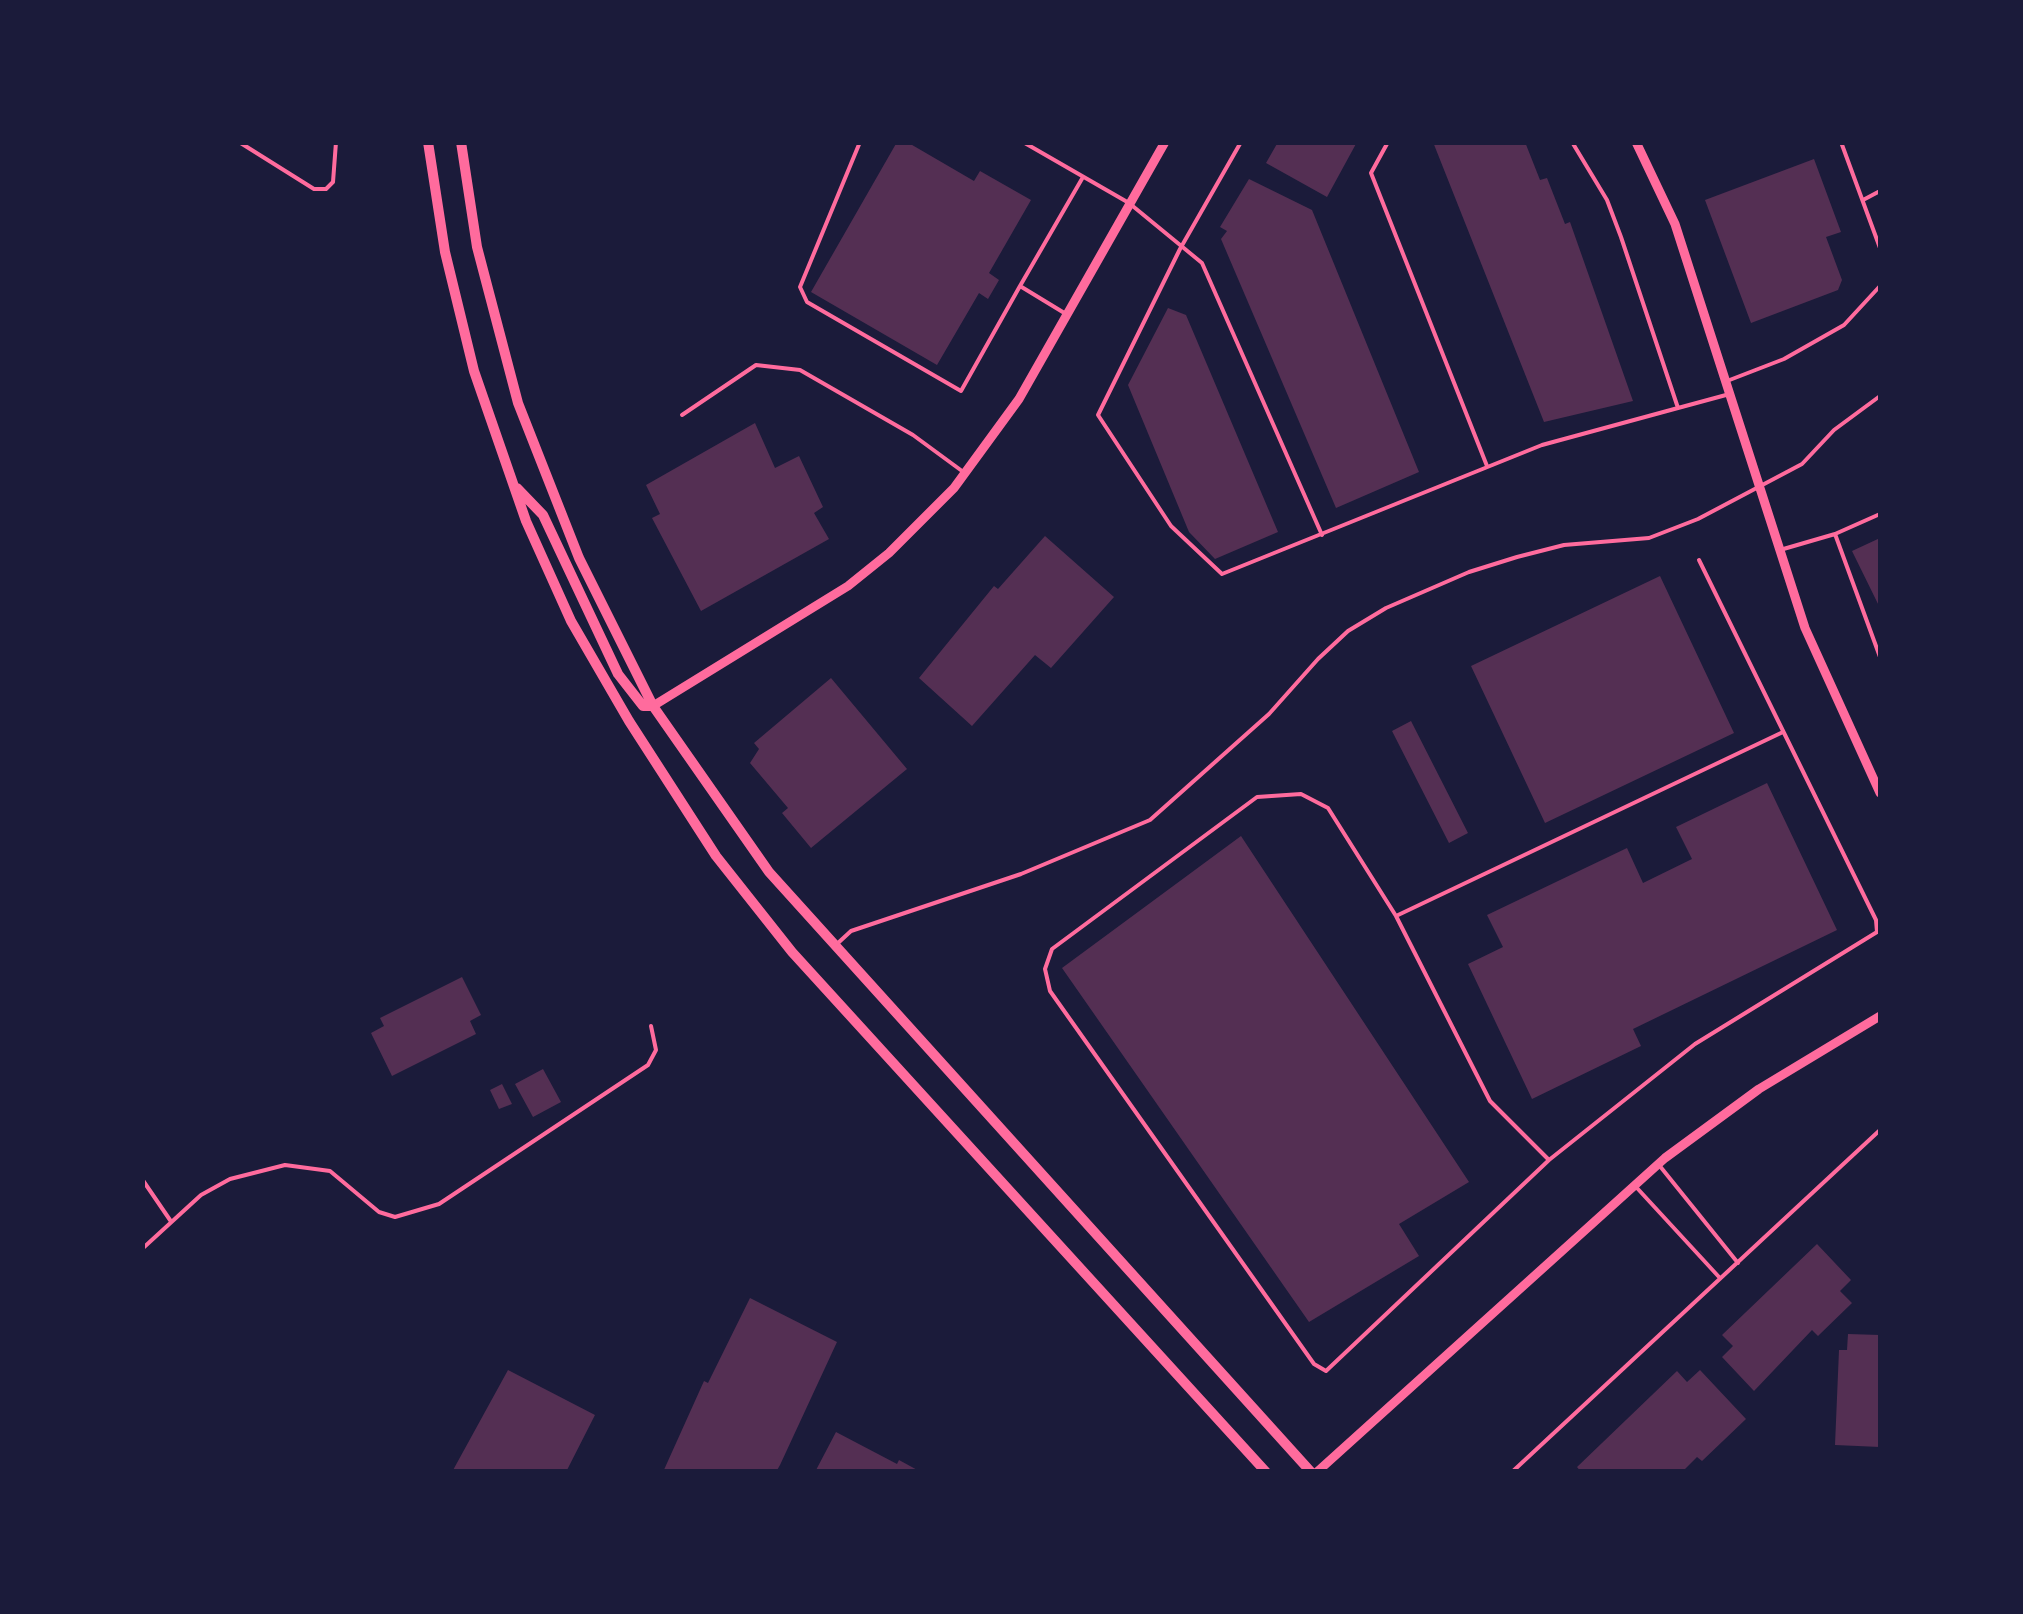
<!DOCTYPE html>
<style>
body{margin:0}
#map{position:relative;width:2023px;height:1614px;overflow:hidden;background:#1b1b3a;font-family:Helvetica,sans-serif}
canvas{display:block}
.frame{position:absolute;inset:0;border:145px solid #1b1b3a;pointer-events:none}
</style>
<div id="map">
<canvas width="2023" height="1614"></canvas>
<div class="frame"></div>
</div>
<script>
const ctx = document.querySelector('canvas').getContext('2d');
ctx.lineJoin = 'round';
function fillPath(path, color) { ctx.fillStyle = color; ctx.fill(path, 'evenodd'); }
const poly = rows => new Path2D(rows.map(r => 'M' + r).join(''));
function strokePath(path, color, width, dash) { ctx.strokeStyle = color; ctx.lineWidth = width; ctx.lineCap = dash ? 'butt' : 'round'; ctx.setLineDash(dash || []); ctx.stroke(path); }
const building = poly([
 [897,142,907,142,974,181,980,171,1031,200,989,273,999,280,988,299,979,293,937,365,811,292],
 [1278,142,1357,142,1327,197,1266,163],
 [1433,142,1525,142,1540,180,1547,178,1565,224,1570,222,1633,401,1544,422],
 [1814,159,1841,232,1826,237,1842,280,1838,290,1751,323,1705,200],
 [1249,179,1312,210,1419,472,1336,508,1221,239,1227,231,1220,227],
 [1168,308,1186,315,1278,532,1215,559,1189,532,1128,385],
 [755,423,775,468,799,456,823,507,814,513,829,539,701,611,652,518,660,514,646,485],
 [1045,536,1114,597,1051,668,1035,655,972,726,919,678,994,586,998,589],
 [1880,538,1880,608,1852,551],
 [1660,576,1734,733,1545,823,1471,666],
 [831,678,907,769,811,848,782,813,788,808,750,763,759,749,754,743],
 [1411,721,1468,833,1449,843,1392,731],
 [1767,783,1837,930,1633,1029,1641,1046,1532,1099,1468,964,1503,947,1487,915,1627,848,1643,883,1692,859,1676,827],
 [1241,836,1469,1182,1399,1224,1419,1256,1309,1322,1062,968],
 [462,977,481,1015,470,1021,476,1034,392,1076,371,1033,384,1026,380,1018],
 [543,1069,561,1102,533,1117,515,1084],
 [502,1084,512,1104,499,1109,490,1090],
 [1817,1244,1851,1280,1840,1291,1852,1303,1818,1336,1812,1330,1754,1391,1722,1357,1733,1346,1722,1335],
 [750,1298,837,1342,780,1465,776,1472,663,1472,704,1381,708,1383],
 [1848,1334,1880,1335,1880,1447,1835,1445,1839,1350,1847,1350],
 [508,1370,595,1415,566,1472,452,1472],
 [1700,1370,1746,1419,1702,1461,1697,1457,1682,1472,1581,1472,1577,1467,1677,1371,1687,1382],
 [836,1432,897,1464,899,1460,921,1472,815,1472]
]);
const service = poly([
 [239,142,314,189,326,189,333,182,336,142],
 [860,142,800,287,807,302,961,391,1020,286],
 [1023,142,1129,203,1202,263,1322,535],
 [1241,142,1180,249,1098,415,1171,526,1222,574,1542,445,1678,408,1621,237,1607,200,1572,142],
 [1388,142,1371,173,1487,466],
 [1841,142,1880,248],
 [1863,200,1880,191],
 [1066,314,1020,286,1083,177],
 [1727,381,1784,359,1844,325,1880,286],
 [1678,408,1726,395],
 [682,415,756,365,800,370,913,435,962,471],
 [1835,534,1880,657],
 [1780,550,1835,534,1880,514],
 [1396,916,1783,732],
 [838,943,851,931,1021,874,1150,820,1269,714,1318,659,1348,631,1386,608,1469,572,1517,557,1564,545,1649,538,1698,519,1802,464,1834,430,1880,396],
 [1549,1160,1490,1101,1396,916,1328,808,1301,794,1257,797,1052,949,1045,969,1050,991,1314,1364,1326,1371,1549,1160,1695,1044,1877,932,1876,920,1699,560],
 [1659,1165,1738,1263],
 [142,1179,170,1220],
 [1637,1188,1719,1277],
 [142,1249,201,1195,230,1179,285,1165,330,1171,379,1212,395,1217,439,1204,648,1065,656,1050,651,1026],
 [1512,1472,1880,1130]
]);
const tertiary = poly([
 [1636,142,1675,224,1805,628,1880,793],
 [653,706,848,586,889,553,954,488,1019,399,1165,142],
 [1317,1472,1665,1158,1759,1089,1880,1016]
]);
const secondary = poly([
 [428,142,445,252,474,371,526,521,571,621,629,721,716,856,792,952,1266,1472],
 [461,142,477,247,518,403,579,558,653,706,769,872,1311,1472],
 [517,488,543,515,618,674,643,706,653,706]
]);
fillPath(building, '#542f53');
strokePath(service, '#ff6b9d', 4);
strokePath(tertiary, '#ff6b9d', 9);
strokePath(secondary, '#ff6b9d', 10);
</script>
